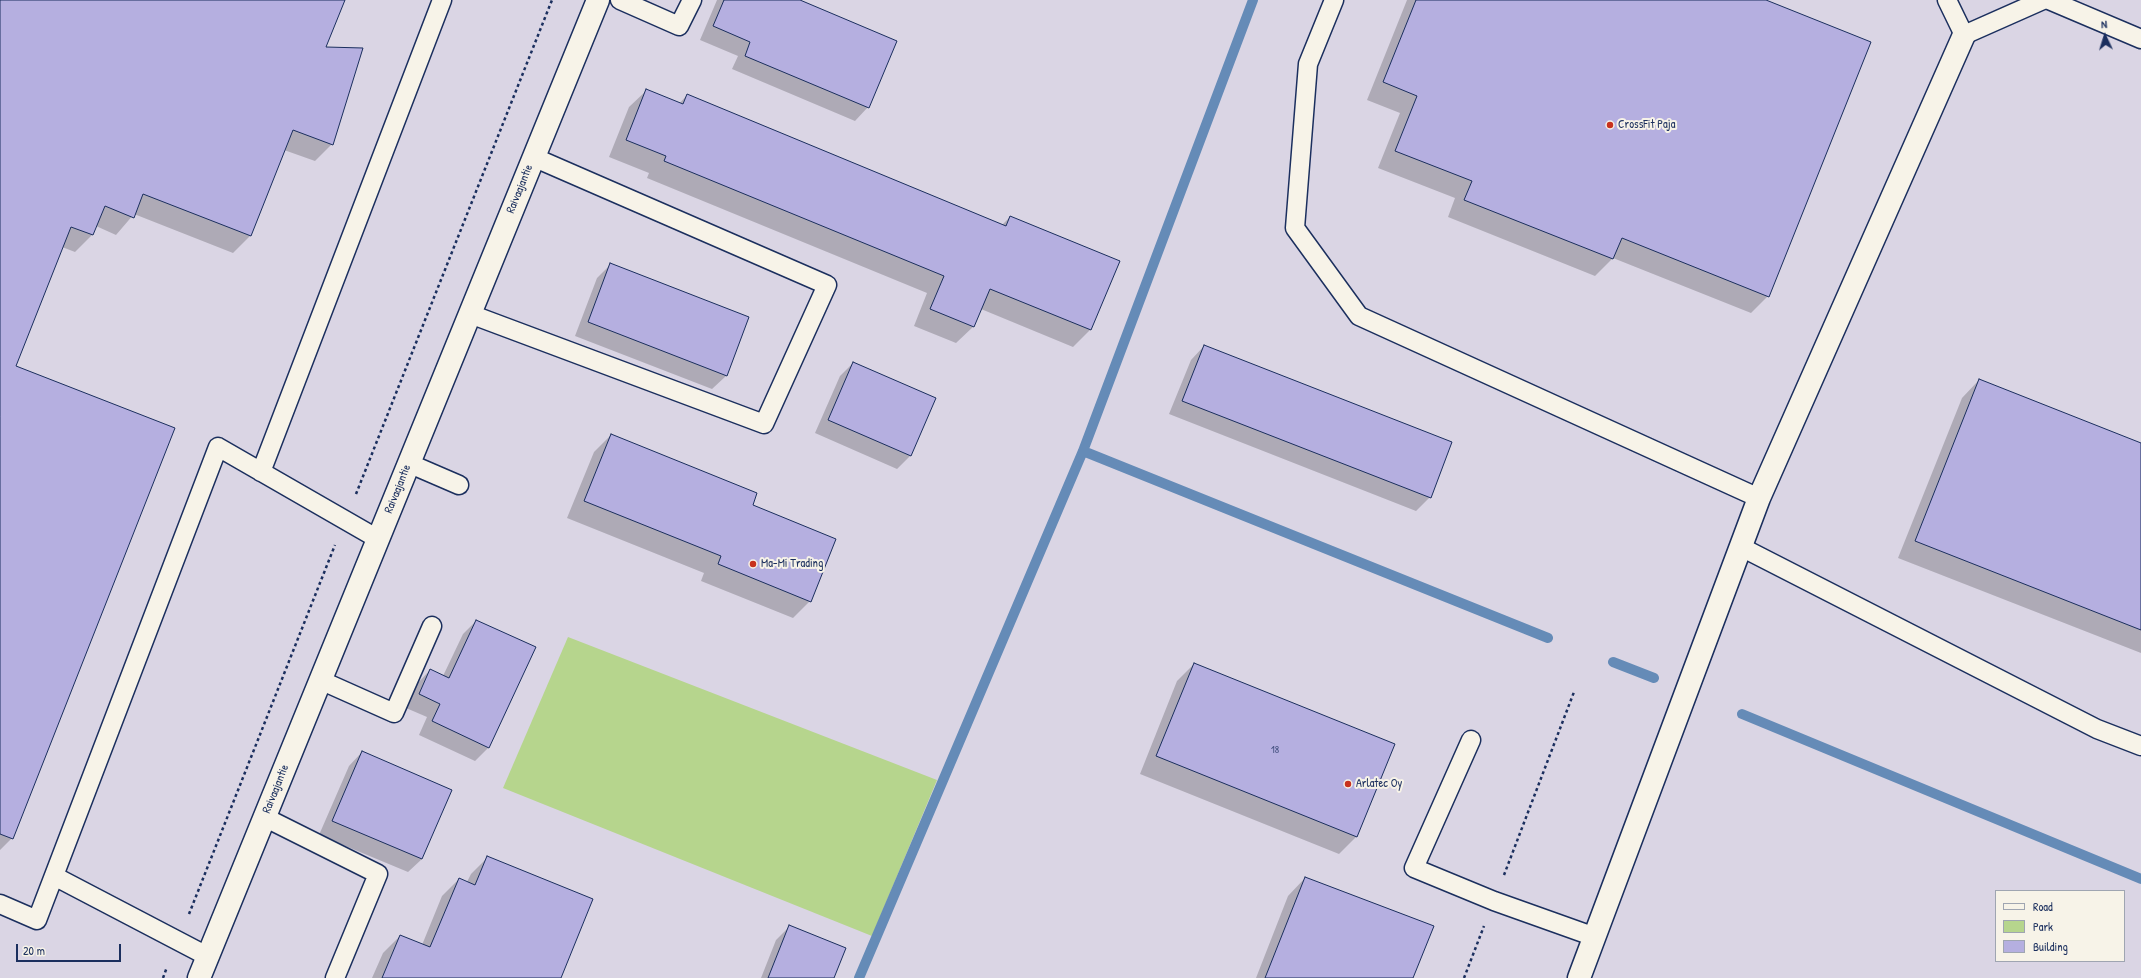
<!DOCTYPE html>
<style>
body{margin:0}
#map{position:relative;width:2141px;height:978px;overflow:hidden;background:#eae5e6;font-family:"Patrick Hand",sans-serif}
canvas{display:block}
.legend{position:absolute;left:1995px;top:890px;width:130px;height:72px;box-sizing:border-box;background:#f7f3e8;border:1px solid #9fa5b1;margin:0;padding:5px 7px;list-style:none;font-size:12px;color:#1b2f5e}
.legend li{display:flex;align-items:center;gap:8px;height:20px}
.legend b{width:20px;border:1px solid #9fa5b1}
.north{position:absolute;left:2085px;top:16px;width:40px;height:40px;-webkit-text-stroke:3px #f7f3e8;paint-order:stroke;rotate:356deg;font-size:11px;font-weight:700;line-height:16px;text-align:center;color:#1b2f5e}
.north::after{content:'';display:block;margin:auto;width:14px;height:18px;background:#1b2f5e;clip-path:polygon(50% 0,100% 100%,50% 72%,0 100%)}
.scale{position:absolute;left:16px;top:944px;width:105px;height:18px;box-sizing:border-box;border:2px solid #1b2f5e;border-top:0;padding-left:5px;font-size:12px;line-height:14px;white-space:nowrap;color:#1b2f5e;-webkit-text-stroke:3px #f7f3e8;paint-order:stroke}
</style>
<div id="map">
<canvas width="2141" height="978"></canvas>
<ul class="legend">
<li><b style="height:5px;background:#f7f3e8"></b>Road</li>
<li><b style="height:11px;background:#b6d58d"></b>Park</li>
<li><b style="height:11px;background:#b5afe0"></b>Building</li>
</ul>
<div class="north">N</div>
<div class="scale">20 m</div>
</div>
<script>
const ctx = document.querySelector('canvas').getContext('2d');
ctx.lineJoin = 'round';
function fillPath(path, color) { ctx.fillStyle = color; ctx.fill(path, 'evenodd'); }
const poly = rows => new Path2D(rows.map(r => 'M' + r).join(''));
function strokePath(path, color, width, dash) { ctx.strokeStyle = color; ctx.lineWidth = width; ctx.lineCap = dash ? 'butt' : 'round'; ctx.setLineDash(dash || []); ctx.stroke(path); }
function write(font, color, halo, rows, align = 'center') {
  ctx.font = font + ' "Patrick Hand",sans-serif'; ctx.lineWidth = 4; ctx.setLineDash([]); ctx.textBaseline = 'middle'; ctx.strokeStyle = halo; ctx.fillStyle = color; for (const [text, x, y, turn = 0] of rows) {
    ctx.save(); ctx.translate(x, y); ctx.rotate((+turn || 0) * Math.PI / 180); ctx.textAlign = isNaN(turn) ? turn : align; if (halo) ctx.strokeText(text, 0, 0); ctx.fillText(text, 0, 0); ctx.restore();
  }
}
const built = poly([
 [0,0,2141,0,2141,978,0,978],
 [1996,891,2124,891,2124,961,1996,961]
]);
const green = poly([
 [568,637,937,780,872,936,503,788]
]);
const shadow = poly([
 [0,0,344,0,325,48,332,144,315,161,284,150,250,236,233,253,134,214,116,235,96,226,92,235,75,252,62,247,15,366,12,838,0,850],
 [717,0,797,0,868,107,855,121,732,69,738,56,700,40],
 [1407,0,1763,0,1768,296,1751,313,1613,258,1595,276,1448,217,1455,198,1378,168,1400,113,1367,100],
 [647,90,679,104,687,95,1002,225,1010,217,1118,262,1090,330,1073,347,981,309,974,326,956,343,914,326,927,293,647,178,649,173,609,157,629,107],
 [611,264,748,318,726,376,712,389,575,336,597,278],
 [1204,346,1430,497,1416,511,1169,414,1191,360],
 [853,363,935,398,910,456,897,469,815,433,840,376],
 [1979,380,2141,444,2141,653,1898,558,1962,398],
 [611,435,751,506,810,601,793,618,701,581,704,573,567,518,594,452],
 [476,621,489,747,475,761,419,735,427,717,406,708,417,684,430,670,443,676,463,634],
 [1194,664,1393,745,1356,837,1339,854,1140,774,1177,681],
 [362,752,422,859,408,872,319,835,349,766],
 [488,857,560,978,372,978,383,953,400,936,422,945,442,896,459,879,467,882,471,874],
 [1305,878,1412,978,1256,978,1288,896],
 [790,926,833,978,761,978,776,940]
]);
const stream = poly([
 [1083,451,1548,638],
 [1613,662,1654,678],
 [1742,714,2141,879],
 [859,978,1083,451,1253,0]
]);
const building = poly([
 [0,0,345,0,326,47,363,48,333,145,293,130,251,236,143,194,134,218,105,206,93,235,71,227,16,366,175,428,13,839,0,834,0,0],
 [724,0,800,0,897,41,869,108,745,56,750,42,713,26,724,0],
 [1416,0,1766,0,1871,42,1769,297,1622,238,1613,259,1464,200,1472,181,1395,151,1417,96,1383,82,1416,0],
 [646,89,683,104,687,94,1006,226,1010,216,1120,261,1091,330,990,289,974,327,930,309,944,276,664,161,666,156,626,140,646,89],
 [610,263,749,317,727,376,588,322,610,263],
 [1204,345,1452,442,1431,498,1182,401,1204,345],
 [853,362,936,398,911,456,828,420,853,362],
 [1979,379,2141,443,2141,630,1915,541,1979,379],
 [611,434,757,493,753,505,836,539,811,602,718,564,721,556,584,501,611,434],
 [476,620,536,647,489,748,432,721,440,704,419,694,430,669,449,678,476,620],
 [1194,663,1395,744,1357,837,1156,756,1194,663],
 [362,751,452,790,422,859,332,821,362,751],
 [487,856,593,899,561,978,382,978,400,935,430,947,459,878,475,885,487,856],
 [1305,877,1434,926,1413,978,1265,978,1305,877],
 [789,925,846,948,834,978,768,978,789,925]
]);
const path = poly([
 [356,494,552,0],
 [1504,875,1574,692],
 [189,914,335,545],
 [163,978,167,967],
 [1464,978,1484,926]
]);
const service = poly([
 [620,0,679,26,692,0],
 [1334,0,1308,64,1295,228,1359,316,1759,498],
 [1947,0,1964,35,2043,0],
 [2049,0,2141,39],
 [470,314,764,424,827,285,533,157],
 [408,463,459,485],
 [261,472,442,0],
 [1741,547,2097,729,2141,746],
 [320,680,394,713,432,626],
 [1471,740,1414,868,1494,901,1595,937],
 [264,817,378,874,335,978],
 [54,876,207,956],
 [0,904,37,920,218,447,378,539]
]);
const minor = poly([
 [199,978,598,0],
 [1579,978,1759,498,1964,35]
]);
const markers = [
 [1610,125,4,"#c8321e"],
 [753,564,4,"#c8321e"],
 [1348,784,4,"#c8321e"]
];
const numberNames = [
 ["18",1275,750]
];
const poiNames = [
 ["CrossFit Paja",1618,125],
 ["Ma-Mi Trading",761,564],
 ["Arlatec Oy",1356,784]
];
const streetNames = [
 ["Raivaajantie",520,189,-68],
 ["Raivaajantie",398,489,-68],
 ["Raivaajantie",276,789,-68]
];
fillPath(built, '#dad5e4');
fillPath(green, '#b6d58d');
fillPath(shadow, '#0003');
strokePath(stream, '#658bb7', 10);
fillPath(building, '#b5afe0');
strokePath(building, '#1b2f5e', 1);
strokePath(service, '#1b2f5e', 21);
strokePath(minor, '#1b2f5e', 25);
strokePath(path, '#1b2f5e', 2.5, [3, 3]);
strokePath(service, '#f7f3e8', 18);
strokePath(minor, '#f7f3e8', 22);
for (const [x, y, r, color] of markers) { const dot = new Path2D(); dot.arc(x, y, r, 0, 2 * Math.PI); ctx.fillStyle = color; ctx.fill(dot); strokePath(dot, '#f7f3e8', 1.5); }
write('10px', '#424f7e', null, numberNames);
write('12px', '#1b2f5e', '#f7f3e8', poiNames, 'left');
write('12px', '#1b2f5e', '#f7f3e8', streetNames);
</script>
